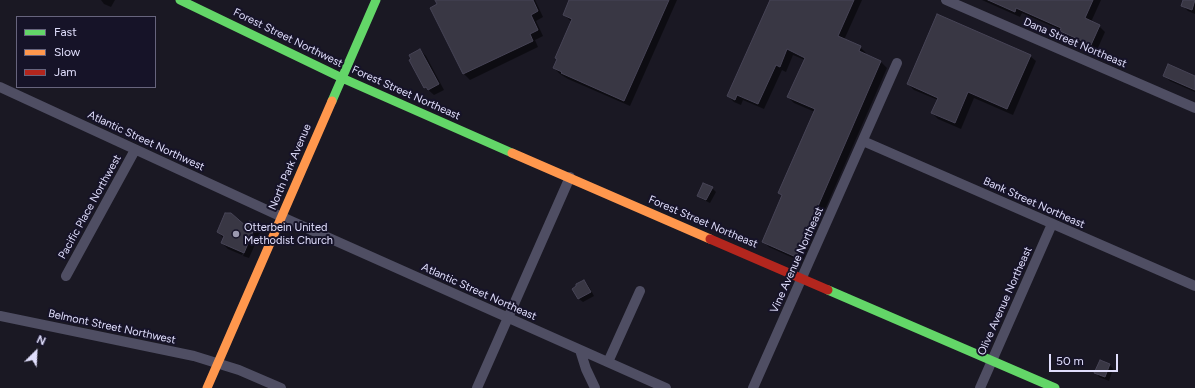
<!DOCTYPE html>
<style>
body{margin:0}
#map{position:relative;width:1195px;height:388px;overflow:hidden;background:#1a1823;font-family:Figtree,sans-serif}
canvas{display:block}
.legend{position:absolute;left:16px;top:16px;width:140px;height:72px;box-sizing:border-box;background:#161328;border:1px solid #67647d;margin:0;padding:5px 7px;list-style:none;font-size:12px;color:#e0defc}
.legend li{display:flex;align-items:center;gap:8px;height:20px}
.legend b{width:20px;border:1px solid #67647d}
.north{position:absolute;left:16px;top:332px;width:40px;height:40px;-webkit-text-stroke:3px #161328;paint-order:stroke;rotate:24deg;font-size:11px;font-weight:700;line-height:16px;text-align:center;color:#e0defc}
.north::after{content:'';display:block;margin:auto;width:14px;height:18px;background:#e0defc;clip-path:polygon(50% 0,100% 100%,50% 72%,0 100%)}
.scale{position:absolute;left:1049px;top:354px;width:69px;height:18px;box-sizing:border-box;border:2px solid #e0defc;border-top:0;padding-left:5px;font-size:12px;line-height:14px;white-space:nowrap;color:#e0defc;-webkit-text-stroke:3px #161328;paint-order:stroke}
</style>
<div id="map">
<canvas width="1195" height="388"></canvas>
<ul class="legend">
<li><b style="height:5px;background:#63d668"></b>Fast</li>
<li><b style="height:5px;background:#ff974d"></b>Slow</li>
<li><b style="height:5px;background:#b3261e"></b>Jam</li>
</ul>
<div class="north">N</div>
<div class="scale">50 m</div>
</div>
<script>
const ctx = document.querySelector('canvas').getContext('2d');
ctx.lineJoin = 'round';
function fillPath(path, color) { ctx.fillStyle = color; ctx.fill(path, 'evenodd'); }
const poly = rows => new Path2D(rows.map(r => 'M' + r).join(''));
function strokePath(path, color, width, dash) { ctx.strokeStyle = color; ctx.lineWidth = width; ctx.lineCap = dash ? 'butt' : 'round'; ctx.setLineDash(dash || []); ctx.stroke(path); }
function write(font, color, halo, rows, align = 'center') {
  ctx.font = font + ' Figtree,sans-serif'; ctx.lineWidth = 4; ctx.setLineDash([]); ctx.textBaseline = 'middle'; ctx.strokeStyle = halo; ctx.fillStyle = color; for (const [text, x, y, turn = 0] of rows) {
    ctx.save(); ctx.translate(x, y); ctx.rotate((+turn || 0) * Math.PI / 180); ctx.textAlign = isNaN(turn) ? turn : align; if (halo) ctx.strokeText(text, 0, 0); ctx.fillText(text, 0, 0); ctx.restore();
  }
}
const shadow = poly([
 [101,0,115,0,111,7,104,4],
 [436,0,535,0,543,17,536,21,543,36,535,40,538,47,470,80,464,74,431,8,438,4],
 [571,0,677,0,630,106,568,79,560,74,554,68,572,22,564,15],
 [771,0,862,0,844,40,860,47,866,53,865,55,881,62,887,68,802,262,769,247,763,241,782,196,779,193,815,112,794,103,788,97,805,60,793,55,786,72,782,70,764,109,743,100,741,105,734,102,728,96],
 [982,0,1101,0,1091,22,1099,26,1105,32,1097,50,1067,37,1061,30,1022,13,1020,17],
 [1185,0,1195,0,1195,14,1188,11,1182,5],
 [420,50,426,56,444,90,434,95,425,87],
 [1030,56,1036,61,1013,115,974,98,961,129,938,119,932,113,938,100,914,90,908,84],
 [1164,75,1195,77,1195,92,1170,81],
 [712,188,716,192,710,203,702,199,698,196],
 [250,223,256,225,261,231,249,258,243,256,254,232,252,231,242,255,228,249,222,243,224,239,218,232,247,228],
 [584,281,588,285,594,296,583,302,579,299,573,289],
 [1110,365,1113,369,1109,381,1099,377,1096,373]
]);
const building = poly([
 [435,0,533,0,538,11,531,15,538,30,530,34,533,41,463,74,430,8,437,4,435,0],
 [569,0,669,0,624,101,561,73,562,72,553,68,557,59,555,58,572,19,563,15,569,0],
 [770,0,854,0,838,36,861,46,859,51,881,61,796,257,762,242,782,195,778,193,815,109,787,97,805,58,787,49,780,67,776,65,758,104,737,95,735,100,727,96,770,0],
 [988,0,1093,0,1085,18,1100,25,1091,45,1060,31,1061,28,1016,8,1015,12,988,0],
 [1183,0,1195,0,1192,10,1181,6,1183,0],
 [937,14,1031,55,1007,109,968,92,955,123,931,113,938,98,907,84,937,14],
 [420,49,439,84,428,90,426,87,424,88,409,60,411,59,409,55,420,49],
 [1168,64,1195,76,1195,90,1163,76,1168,64],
 [703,183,713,187,706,200,697,196,703,183],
 [225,213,231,213,247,227,249,221,256,224,244,253,221,243,224,236,217,232,225,213],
 [584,280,591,292,578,299,572,289,576,286,576,284,584,280],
 [1100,360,1110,364,1105,377,1094,373,1100,360]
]);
const street = poly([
 [946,0,1195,108],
 [0,87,282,217,666,388],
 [863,141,1195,286],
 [66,276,135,150],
 [0,316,194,356,239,370,281,388],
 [580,350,586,369,595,388],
 [608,362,640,291],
 [477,388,570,177],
 [753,388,897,63],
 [980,388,1052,224]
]);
const fast = poly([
 [180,0,342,78,512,153],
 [332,101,376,0],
 [828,290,1055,388]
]);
const slow = poly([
 [512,153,710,239],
 [207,388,332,101]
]);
const jam = poly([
 [710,239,828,290]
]);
const markers = [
 [236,234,4,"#9b99b0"]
];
const streetNames = [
 ["Forest Street Northwest",288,38,26],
 ["Dana Street Northeast",1075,43,23],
 ["Forest Street Northeast",406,93,24],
 ["Atlantic Street Northwest",146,141,25],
 ["North Park Avenue",290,167,-67],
 ["Bank Street Northeast",1034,203,24],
 ["Pacific Place Northwest",90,207,-61],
 ["Forest Street Northeast",703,222,23],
 ["Vine Avenue Northeast",797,260,-66],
 ["Atlantic Street Northeast",479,292,24],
 ["Olive Avenue Northeast",1005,301,-66],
 ["Belmont Street Northwest",112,327,12]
];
const poiNames = [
 ["Otterbein United",244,228],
 ["Methodist Church",244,241]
];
fillPath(shadow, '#0007');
fillPath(building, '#393744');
strokePath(building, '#474456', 1);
strokePath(street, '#4f4e63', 10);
strokePath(fast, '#63d668', 9);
strokePath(slow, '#ff974d', 9);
strokePath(jam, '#b3261e', 9);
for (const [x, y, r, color] of markers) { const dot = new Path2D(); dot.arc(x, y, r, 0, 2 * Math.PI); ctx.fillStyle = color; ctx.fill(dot); strokePath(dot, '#161328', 1.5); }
write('11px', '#e0defc', '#161328', streetNames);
write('11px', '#e0defc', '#161328', poiNames, 'left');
</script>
